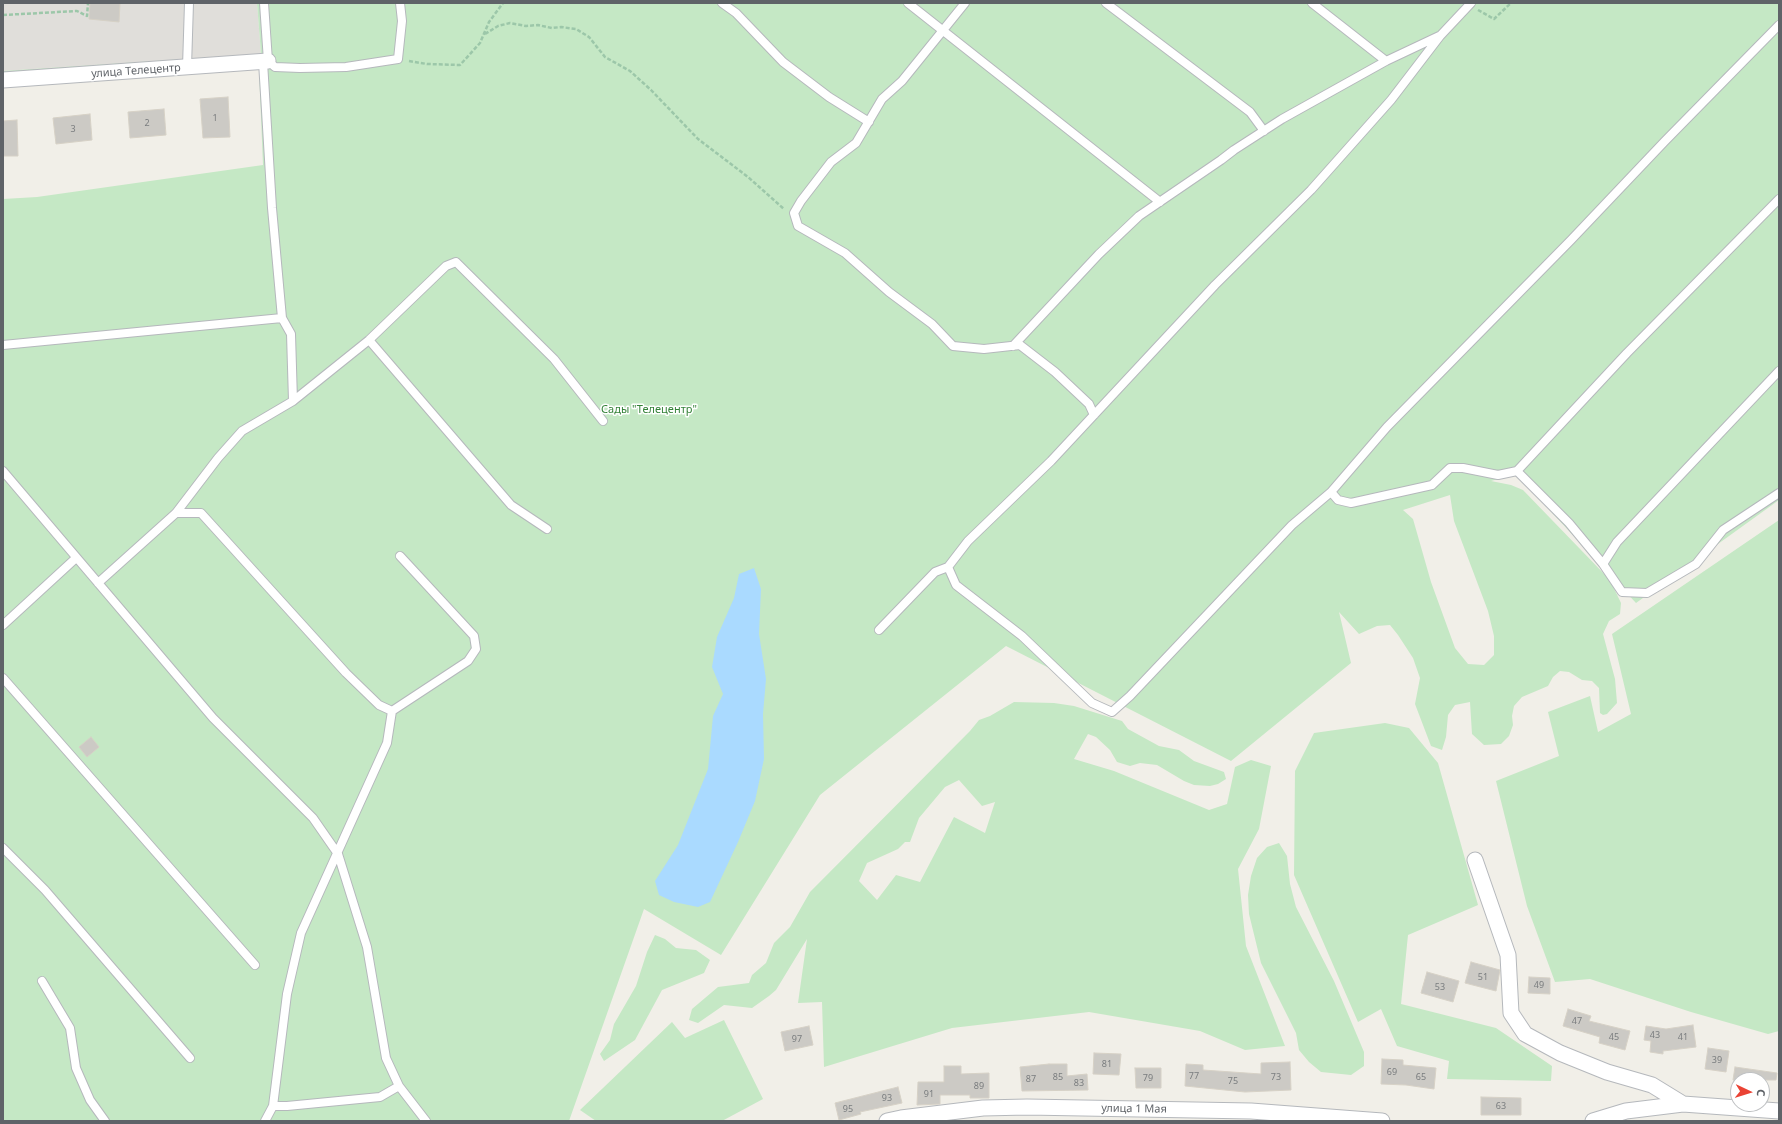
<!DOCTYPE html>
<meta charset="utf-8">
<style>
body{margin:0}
#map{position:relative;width:1782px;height:1124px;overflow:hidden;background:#f1efe8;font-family:"Noto Sans",sans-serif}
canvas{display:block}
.frame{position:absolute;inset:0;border:4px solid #5f6368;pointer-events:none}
.north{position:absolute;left:1730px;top:1072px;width:40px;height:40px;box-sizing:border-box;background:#fff;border:1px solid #bfc1c3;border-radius:50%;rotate:94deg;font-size:11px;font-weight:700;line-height:16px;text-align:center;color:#5f6368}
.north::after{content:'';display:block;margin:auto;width:14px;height:18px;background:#ea4335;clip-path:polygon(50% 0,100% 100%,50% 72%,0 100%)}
</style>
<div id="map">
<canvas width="1782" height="1124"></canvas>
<div class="frame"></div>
<div class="north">С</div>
</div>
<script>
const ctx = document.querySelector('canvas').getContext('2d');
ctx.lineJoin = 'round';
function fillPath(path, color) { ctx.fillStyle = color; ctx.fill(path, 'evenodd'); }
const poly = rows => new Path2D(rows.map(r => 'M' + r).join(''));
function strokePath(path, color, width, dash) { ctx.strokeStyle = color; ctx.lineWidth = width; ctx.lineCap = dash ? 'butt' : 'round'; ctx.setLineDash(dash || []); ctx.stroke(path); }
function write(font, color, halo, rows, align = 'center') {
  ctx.font = font + ' "Noto Sans",sans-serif'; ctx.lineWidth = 3; ctx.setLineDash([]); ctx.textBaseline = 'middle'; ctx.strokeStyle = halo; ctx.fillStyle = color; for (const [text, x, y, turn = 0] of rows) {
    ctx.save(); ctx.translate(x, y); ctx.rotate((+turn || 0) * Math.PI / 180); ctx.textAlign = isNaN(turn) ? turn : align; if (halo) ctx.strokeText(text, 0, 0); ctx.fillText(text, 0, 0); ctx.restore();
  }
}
const industrial = poly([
 [3,3,257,3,261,54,3,71]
]);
const green = poly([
 [257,3,1779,3,1779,500,1636,603,1516,474,1491,481,1511,485,1523,490,1610,580,1621,603,1620,614,1609,621,1603,634,1615,679,1617,703,1607,714,1603,715,1600,713,1599,688,1592,681,1582,680,1569,672,1560,671,1553,677,1548,686,1522,697,1514,706,1512,716,1513,725,1509,736,1501,744,1484,745,1472,734,1470,702,1455,705,1448,715,1446,737,1442,750,1431,746,1415,704,1420,678,1413,658,1398,635,1390,625,1377,626,1359,634,1339,612,1351,663,1231,761,1006,646,820,795,721,955,644,909,569,1121,3,1121,3,199,37,197,263,165,259,69,3,87,3,71,261,54],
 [1450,495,1454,521,1488,611,1494,636,1494,655,1484,665,1468,664,1455,648,1431,582,1413,519,1403,510],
 [1779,520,1779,1031,1768,1034,1691,1012,1590,979,1555,982,1527,906,1496,781,1559,756,1548,712,1590,696,1598,732,1631,714,1612,634],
 [1014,702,1054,703,1074,706,1122,721,1128,729,1159,746,1179,750,1194,761,1224,772,1226,779,1218,784,1210,786,1194,785,1184,781,1157,765,1140,763,1130,766,1117,762,1110,750,1096,737,1088,734,1074,759,1114,771,1209,810,1227,804,1235,767,1251,760,1271,766,1259,829,1238,869,1246,946,1285,1046,1245,1050,1200,1031,1089,1012,952,1028,824,1067,822,1002,798,1003,807,939,776,990,769,996,752,1008,724,1005,698,1023,689,1020,692,1009,718,987,749,983,752,975,766,963,774,943,790,927,810,892,970,731,979,720,990,716],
 [959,780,982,806,995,802,985,833,954,817,920,882,896,875,877,900,859,881,867,863,898,849,905,842,910,842,919,818,945,787],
 [1385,723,1409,728,1438,763,1478,905,1408,935,1401,1004,1496,1028,1552,1066,1551,1081,1447,1079,1449,1061,1397,1046,1381,1009,1358,1022,1294,875,1295,771,1314,733],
 [1279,843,1287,856,1290,884,1296,907,1334,981,1364,1052,1364,1066,1351,1075,1321,1072,1309,1062,1299,1050,1296,1033,1261,963,1249,914,1248,895,1251,876,1257,858,1267,847],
 [655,935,665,939,676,948,696,950,710,960,704,973,662,990,635,1040,604,1061,600,1054,610,1040,614,1024,636,986,647,952],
 [724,1020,763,1099,722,1121,596,1121,580,1110,672,1022,685,1038]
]);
const water = poly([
 [754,568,761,589,759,634,766,679,763,714,764,759,755,801,738,842,710,902,698,907,674,902,659,895,655,881,678,845,708,769,713,716,723,694,712,667,717,637,734,598,739,574]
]);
const building = poly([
 [90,3,120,3,119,22,89,19,90,3],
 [228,97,230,137,203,138,200,99,228,97],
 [164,109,166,135,130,138,128,112,164,109],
 [90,114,92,140,56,144,53,118,90,114],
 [17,120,18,156,3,156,3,121,17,120],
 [91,737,99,747,87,757,79,747,91,737],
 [1471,962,1500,970,1496,991,1465,983,1471,962],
 [1427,972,1459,981,1453,1002,1421,993,1427,972],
 [1529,977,1550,978,1550,994,1528,993,1529,977],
 [1568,1009,1591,1016,1589,1021,1630,1031,1625,1050,1599,1043,1600,1037,1563,1026,1568,1009],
 [1693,1025,1696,1047,1663,1051,1663,1054,1650,1052,1651,1041,1644,1040,1646,1026,1666,1029,1693,1025],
 [809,1026,813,1045,785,1051,781,1032,809,1026],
 [1708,1048,1729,1051,1726,1072,1705,1069,1708,1048],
 [1094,1053,1121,1054,1119,1075,1093,1074,1094,1053],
 [1382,1059,1403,1060,1403,1065,1436,1068,1434,1089,1406,1085,1381,1084,1382,1059],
 [1290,1062,1291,1090,1245,1092,1185,1086,1186,1064,1203,1065,1203,1070,1261,1074,1261,1063,1290,1062],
 [1049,1064,1067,1064,1067,1076,1087,1074,1088,1090,1022,1091,1020,1067,1049,1064],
 [944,1066,961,1066,961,1074,989,1073,989,1098,970,1098,970,1095,940,1095,940,1104,917,1105,918,1082,944,1082,944,1066],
 [1735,1067,1777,1073,1776,1080,1733,1080,1735,1067],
 [1135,1068,1161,1068,1161,1088,1136,1088,1135,1068],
 [898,1087,902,1103,860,1112,861,1114,839,1120,835,1103,898,1087],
 [1481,1097,1521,1098,1521,1115,1481,1115,1481,1097]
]);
const path = poly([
 [1478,10,1494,19,1511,3],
 [3,15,77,11,87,16,88,3],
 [485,34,498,26,510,23,526,26,538,25,552,28,561,27,576,29,589,37,605,57,630,71,651,90,698,139,748,177,784,209],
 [409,61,427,64,460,65,480,43,489,22,503,3]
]);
const lane = poly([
 [264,3,268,61,275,67,300,68,346,67,398,59,402,21,400,3],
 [722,3,736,13,783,62,829,97,869,122],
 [908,3,1160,202],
 [965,3,902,81,882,99,856,143,831,162,801,201,794,213,798,226,845,253,889,292,932,324,953,346,984,349,1020,345,1055,372,1089,404,1094,415],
 [1106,3,1250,112,1264,131],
 [1312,3,1386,61],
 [1471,3,1440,36,1391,100,1311,190,1215,285,1051,461,968,541,948,567,956,585,1022,636,1092,703,1112,712,1130,696,1292,525,1331,492,1387,427,1571,240,1665,141,1779,25],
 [187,67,189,3],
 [282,318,291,334,293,401],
 [369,340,511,505,547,529],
 [3,345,282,318,272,208,263,62],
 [1013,346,1099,254,1139,216,1221,160,1234,150,1282,119,1386,61,1439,36],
 [3,471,213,718,313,818,338,854,367,947,386,1058,399,1086,426,1121],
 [1517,471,1569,523,1603,564,1617,542,1779,371],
 [1331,492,1338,500,1351,503,1432,485,1450,468,1463,468,1498,475,1517,471,1627,353,1779,199],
 [176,513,201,513,346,673,379,705,392,711,468,661,476,649,474,636,400,556],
 [1603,564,1622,592,1647,593,1696,564,1723,530,1779,493],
 [98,583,176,513,218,458,242,431,293,401,369,340,446,266,456,262,554,359,603,421],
 [3,625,76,558],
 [879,630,935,572,948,567],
 [3,678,255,965],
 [3,848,45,890,190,1058],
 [42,981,70,1028,76,1068,90,1100,105,1121],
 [273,1106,287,1106,380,1097,399,1086],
 [265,1121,273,1106,287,994,301,933,387,743,392,711]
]);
const street = poly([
 [3,80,268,61],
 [1475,860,1508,955,1511,1013,1525,1034,1560,1053,1607,1072,1652,1085,1683,1104],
 [887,1121,901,1118,983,1108,1027,1107,1251,1111,1382,1121],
 [1593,1121,1626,1111,1683,1104,1779,1111]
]);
const numberNames = [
 ["1",215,118],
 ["2",147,123],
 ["3",73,129],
 ["51",1483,977],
 ["49",1539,985],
 ["53",1440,987],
 ["47",1577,1021],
 ["43",1655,1035],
 ["45",1614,1037],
 ["41",1683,1037],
 ["97",797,1039],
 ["39",1717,1060],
 ["81",1107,1064],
 ["69",1392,1072],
 ["77",1194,1076],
 ["85",1058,1077],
 ["73",1276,1077],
 ["65",1421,1077],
 ["79",1148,1078],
 ["87",1031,1079],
 ["75",1233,1081],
 ["83",1079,1083],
 ["89",979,1086],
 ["91",929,1094],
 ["93",887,1098],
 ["63",1501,1106],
 ["95",848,1109]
];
const streetNames = [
 ["улица Телецентр",136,71,-4],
 ["улица 1 Мая",1134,1109,1]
];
const parkNames = [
 ["Сады \"Телецентр\"",649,410]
];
fillPath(industrial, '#e0deda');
fillPath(green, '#c5e8c5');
fillPath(water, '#aadaff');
fillPath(building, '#cccac5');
strokePath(building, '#d6d1c6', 1);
strokePath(lane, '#b5b8bc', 10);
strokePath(street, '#b5b8bc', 17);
strokePath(path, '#9cc7a9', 2.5, [4, 2]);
strokePath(lane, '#fff', 8);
strokePath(street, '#fff', 15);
write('9px', '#7a7d7f', null, numberNames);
write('11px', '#5f6368', '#fff', streetNames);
write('11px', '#348238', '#fff', parkNames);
</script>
